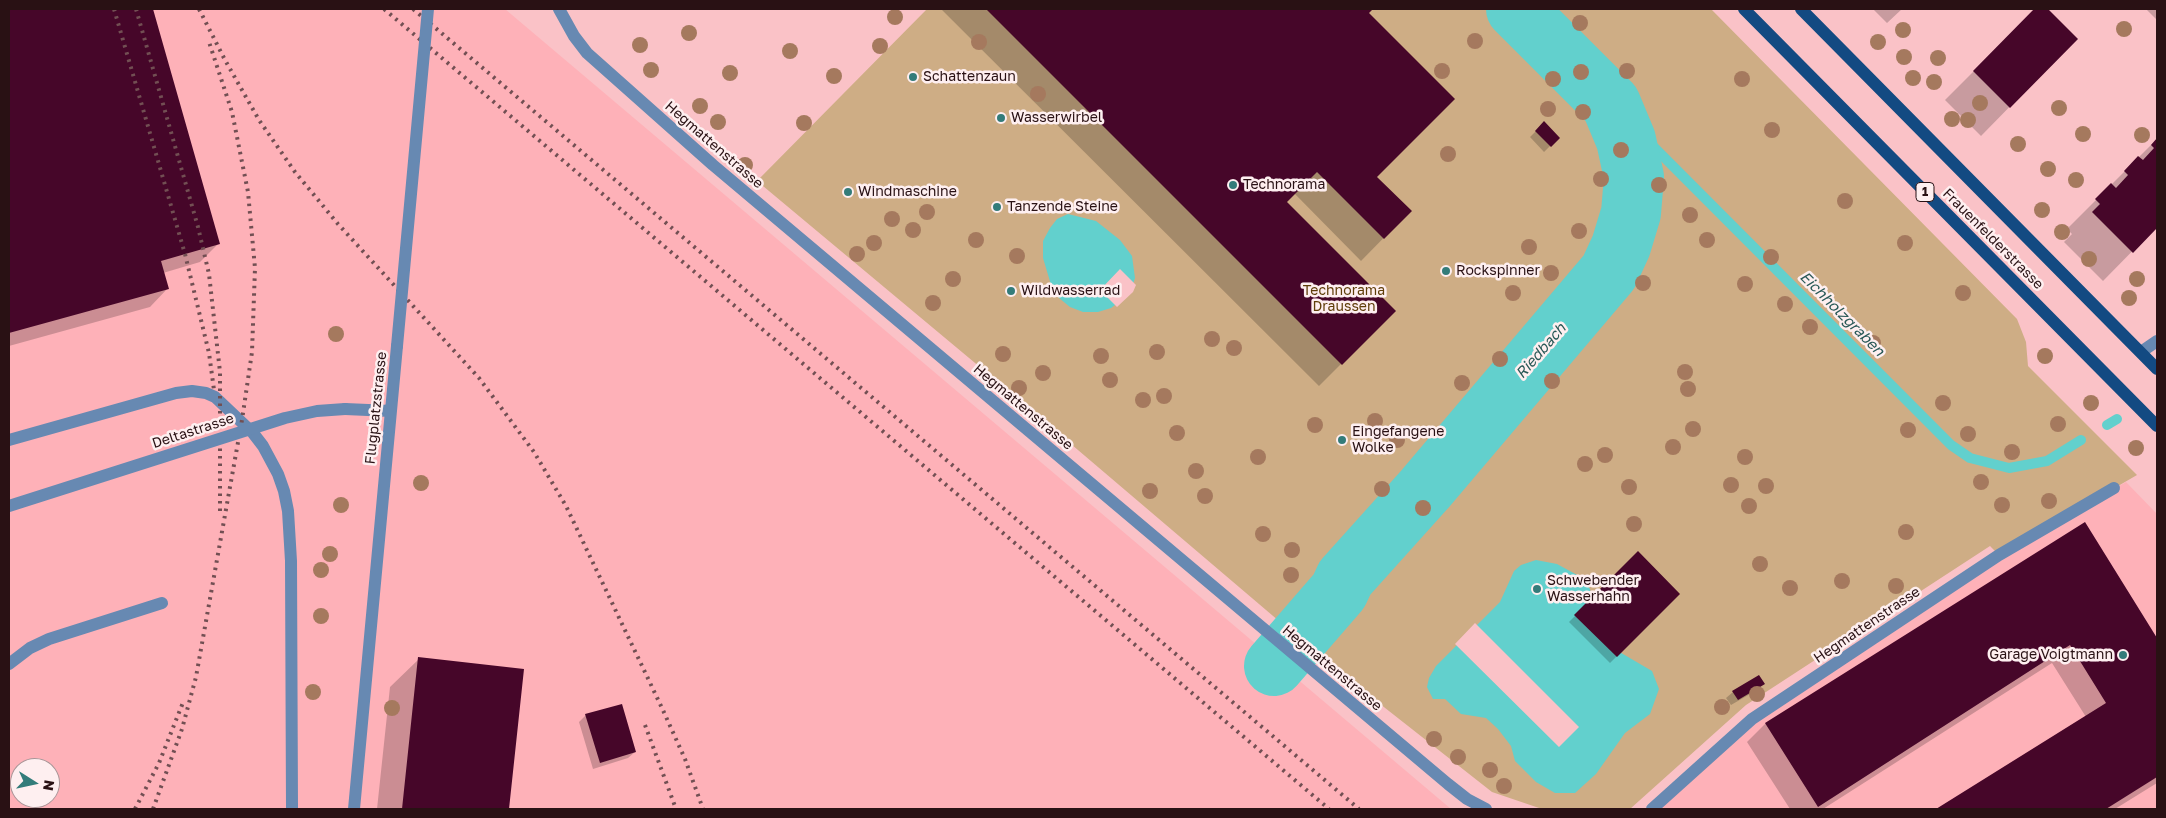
<!DOCTYPE html>
<style>
body{margin:0}
#map{position:relative;width:2166px;height:818px;overflow:hidden;background:#fac2c7;font-family:"Golos Text",sans-serif}
canvas{display:block}
.frame{position:absolute;inset:0;border:10px solid #291114;pointer-events:none}
.north{position:absolute;left:10px;top:758px;width:50px;height:50px;box-sizing:border-box;background:#feeff0;border:1px solid #a99698;border-radius:50%;rotate:100deg;font-size:14px;font-weight:700;line-height:20px;text-align:center;color:#291114}
.north::after{content:'';display:block;margin:auto;width:18px;height:22px;background:#337c7a;clip-path:polygon(50% 0,100% 100%,50% 72%,0 100%)}
</style>
<div id="map">
<canvas width="2166" height="818"></canvas>
<div class="frame"></div>
<div class="north">N</div>
</div>
<script>
const ctx = document.querySelector('canvas').getContext('2d');
ctx.lineJoin = 'round';
function fillPath(path, color) { ctx.fillStyle = color; ctx.fill(path, 'evenodd'); }
const poly = rows => new Path2D(rows.map(r => 'M' + r).join(''));
function strokePath(path, color, width, dash) { ctx.strokeStyle = color; ctx.lineWidth = width; ctx.lineCap = dash ? 'butt' : 'round'; ctx.setLineDash(dash || []); ctx.stroke(path); }
function write(font, color, halo, rows, align = 'center') {
  ctx.font = font + ' "Golos Text",sans-serif'; ctx.lineWidth = 5; ctx.setLineDash([]); ctx.textBaseline = 'middle'; ctx.strokeStyle = halo; ctx.fillStyle = color; for (const [text, x, y, turn = 0] of rows) {
    ctx.save(); ctx.translate(x, y); ctx.rotate((+turn || 0) * Math.PI / 180); ctx.textAlign = isNaN(turn) ? turn : align; if (halo) ctx.strokeText(text, 0, 0); ctx.fillText(text, 0, 0); ctx.restore();
  }
}
const built = poly([
 [9,9,505,9,1451,809,9,809],
 [20,768,50,768,50,798,20,798],
 [2126,482,2157,514,2157,806,2154,809,1652,809,1713,752,1999,555]
]);
const green = poly([
 [927,9,1711,9,2017,319,2026,342,2028,366,2137,475,1999,555,1990,546,1746,705,1630,809,1542,809,1492,792,1333,667,1011,393,757,181]
]);
const water = poly([
 [1068,214,1096,221,1120,240,1132,256,1135,278,1131,290,1123,299,1111,308,1098,312,1083,312,1070,307,1059,298,1052,288,1043,258,1043,241,1050,228,1057,219],
 [1536,560,1557,564,1579,576,1590,589,1594,618,1611,647,1652,671,1659,689,1650,714,1625,733,1596,774,1575,793,1555,793,1536,782,1515,761,1511,746,1498,729,1486,718,1461,714,1445,699,1433,699,1427,687,1429,678,1436,666,1500,602,1514,571,1521,565]
]);
const pier = poly([
 [1120,269,1136,285,1133,292,1117,307,1100,290],
 [1475,623,1579,727,1559,747,1455,644]
]);
const shadow = poly([
 [9,9,151,9,218,244,200,262,163,273,168,288,150,307,9,346],
 [941,9,1371,9,1367,13,1375,177,1410,211,1361,261,1294,193,1285,202,1394,311,1319,386],
 [1873,9,1902,9,1887,23],
 [2036,9,2046,9,2076,39,1981,136,1945,100],
 [2146,9,2157,9,2157,20],
 [1544,123,1558,138,1544,152,1530,137],
 [2157,139,2157,226,2103,281,2064,242,2072,234,2067,229],
 [2085,524,2157,640,2157,783,2115,809,1938,809,2086,717,2052,663,1823,809,1790,809,1747,742,1765,724],
 [1638,553,1679,594,1610,663,1569,622],
 [419,659,523,670,507,809,377,809,390,687],
 [1759,677,1763,684,1757,690,1731,705,1726,698,1733,692],
 [586,715,635,752,628,758,593,769,579,722]
]);
const stream = poly([
 [1611,104,1951,445,1970,458,2009,468,2047,461,2081,440],
 [2107,425,2117,419]
]);
const river = poly([
 [1274,666,1339,591,1345,578,1425,489,1609,272,1621,246,1631,213,1634,177,1626,140,1611,104,1516,9]
]);
const building = poly([
 [9,9,153,9,220,244,161,261,169,289,9,333],
 [986,9,1373,9,1369,13,1455,99,1377,177,1412,211,1384,239,1317,172,1287,202,1396,311,1342,365],
 [2034,9,2048,9,2078,39,2010,108,1973,71],
 [1544,121,1560,138,1551,147,1535,131],
 [2157,138,2157,228,2133,253,2092,212,2100,204,2095,199,2111,183,2116,188,2128,175,2124,171,2138,156,2143,160,2154,148,2151,145],
 [2085,522,2157,638,2157,777,2106,809,1936,809,2106,703,2070,645,1818,807,1765,723],
 [1638,551,1680,594,1617,657,1574,615],
 [418,657,524,669,509,809,402,809],
 [1759,675,1765,684,1738,700,1732,691],
 [622,704,636,752,600,763,585,714]
]);
const minor = poly([
 [559,9,574,36,587,53,713,165,1448,784,1467,799,1486,809],
 [2141,352,2157,341],
 [345,409,391,411],
 [9,440,176,393,192,391,206,393,215,397,253,433,263,446,278,474,284,491,288,511,291,561,292,809],
 [9,664,30,648,49,639,162,603],
 [354,809,397,346],
 [1652,809,1752,719,1999,555,2114,488]
]);
const major = poly([
 [1744,9,2157,426],
 [1801,9,2157,369]
]);
const rail = poly([
 [114,9,185,254,209,353,214,390],
 [136,9,198,227,209,274,220,372,220,511],
 [199,9,225,60,259,120,295,172,338,224,479,378,534,452,566,506,662,708,685,759,703,809],
 [384,9,1329,809],
 [413,9,1359,809],
 [645,725,676,809],
 [135,809,159,763,184,700],
 [153,809,182,729,196,677,242,420,252,352,255,268,248,192,232,112,209,42]
]);
const minorBridge = poly([
 [397,346,428,9],
 [9,506,285,418,317,411,345,409]
]);
const trees = [
 [895,17],
 [1580,23],
 [2124,29],
 [1903,30],
 [689,33],
 [1475,41],
 [979,42],
 [1878,42],
 [640,45],
 [880,46],
 [790,51],
 [1904,57],
 [1938,58],
 [651,70],
 [1442,71],
 [1627,71],
 [1581,72],
 [730,73],
 [834,76],
 [1913,78],
 [1553,79],
 [1742,79],
 [1934,82],
 [1038,94],
 [1980,103],
 [700,106],
 [2059,108],
 [1548,109],
 [1583,112],
 [1952,119],
 [1968,120],
 [718,122],
 [804,123],
 [1772,130],
 [2083,134],
 [2142,135],
 [2018,144],
 [1621,150],
 [1448,154],
 [745,165],
 [2048,169],
 [1601,179],
 [2076,180],
 [1659,185],
 [1845,201],
 [2042,210],
 [927,212],
 [1690,215],
 [892,219],
 [913,230],
 [1579,231],
 [2062,232],
 [976,240],
 [1707,240],
 [874,243],
 [1905,243],
 [1529,247],
 [857,254],
 [1017,256],
 [1771,257],
 [2089,259],
 [1551,273],
 [953,279],
 [2137,279],
 [1643,283],
 [1745,284],
 [1513,293],
 [1963,293],
 [2129,298],
 [933,303],
 [1785,304],
 [1810,327],
 [336,334],
 [1212,339],
 [1873,343],
 [1234,348],
 [1157,352],
 [1003,354],
 [1101,356],
 [2045,356],
 [1500,359],
 [1685,372],
 [1043,373],
 [1110,380],
 [1552,381],
 [1462,383],
 [1019,388],
 [1688,389],
 [1164,396],
 [1143,400],
 [1943,403],
 [2091,403],
 [1375,421],
 [2058,424],
 [1315,425],
 [1693,429],
 [1908,430],
 [1177,433],
 [1968,434],
 [1397,440],
 [1673,447],
 [2136,448],
 [2012,452],
 [1605,455],
 [1258,457],
 [1745,457],
 [1585,464],
 [1196,471],
 [1981,482],
 [421,483],
 [1731,485],
 [1766,486],
 [1629,487],
 [1382,489],
 [1150,491],
 [1205,496],
 [2049,501],
 [341,505],
 [2002,505],
 [1749,506],
 [1423,508],
 [1634,524],
 [1906,532],
 [1263,534],
 [1292,550],
 [330,554],
 [1760,564],
 [321,570],
 [1291,575],
 [1842,581],
 [1896,586],
 [1790,588],
 [321,616],
 [313,692],
 [1757,694],
 [1722,707],
 [392,708],
 [1434,739],
 [1458,757],
 [1490,770],
 [1504,786]
];
const markers = [
 [913,77,5,"#337c7a"],
 [1001,118,5,"#337c7a"],
 [1233,185,5,"#337c7a"],
 [848,192,5,"#337c7a"],
 [997,207,5,"#337c7a"],
 [1446,271,5,"#337c7a"],
 [1011,291,5,"#337c7a"],
 [1342,440,5,"#337c7a"],
 [1537,589,5,"#337c7a"],
 [2123,655,5,"#337c7a"]
];
const shields = [
 [1925,192,18]
];
const shieldNames = [
 ["1",1925,192]
];
const poiNames = [
 ["Schattenzaun",923,77],
 ["Wasserwirbel",1011,118],
 ["Technorama",1243,185],
 ["Windmaschine",858,192],
 ["Tanzende Steine",1007,207],
 ["Rockspinner",1456,271],
 ["Wildwasserrad",1021,291],
 ["Eingefangene",1352,432],
 ["Wolke",1352,448],
 ["Schwebender",1547,581],
 ["Wasserhahn",1547,597],
 ["Garage Voigtmann",2113,655,"right"]
];
const streetNames = [
 ["Hegmattenstrasse",714,145,41],
 ["Frauenfelderstrasse",1993,239,45],
 ["Hegmattenstrasse",1023,407,40],
 ["Flugplatzstrasse",376,408,-84],
 ["Deltastrasse",193,431,-18],
 ["Hegmattenstrasse",1867,625,-34],
 ["Hegmattenstrasse",1332,668,40]
];
const parkNames = [
 ["Technorama",1344,291],
 ["Draussen",1344,307]
];
const waterNames = [
 ["Eichholzgraben",1842,314,45],
 ["Riedbach",1541,351,-49]
];
fillPath(built, '#feb1b8');
fillPath(green, '#cead85');
fillPath(water, '#62d0cd');
fillPath(pier, '#fac2c7');
fillPath(shadow, '#0003');
strokePath(stream, '#62d0cd', 10);
strokePath(river, '#62d0cd', 60);
fillPath(building, '#460629');
strokePath(minor, '#6789b2', 12);
strokePath(major, '#134a82', 12);
strokePath(rail, '#724f53', 4, [2.5, 5]);
strokePath(minorBridge, '#6789b2', 12);
ctx.fillStyle = '#a5795e';
for (const [x, y] of trees) { ctx.beginPath(); ctx.arc(x, y, 8, 0, 2 * Math.PI); ctx.fill(); }
for (const [x, y, r, color] of markers) { const dot = new Path2D(); dot.arc(x, y, r, 0, 2 * Math.PI); ctx.fillStyle = color; ctx.fill(dot); strokePath(dot, '#feeff0', 2); }
for (const [x, y, w] of shields) { const box = new Path2D(); box.roundRect(x - w / 2, y - 9.5, w, 19, 4); ctx.fillStyle = '#feeff0'; ctx.fill(box); strokePath(box, '#291114', 1); }
write('bold 12px', '#291114', null, shieldNames);
write('14px', '#291114', '#feeff0', poiNames, 'left');
write('14px', '#291114', '#feeff0', streetNames);
write('14px', '#5f3e09', '#feeff0', parkNames);
write('italic 15px', '#295957', '#feeff0', waterNames);
</script>
